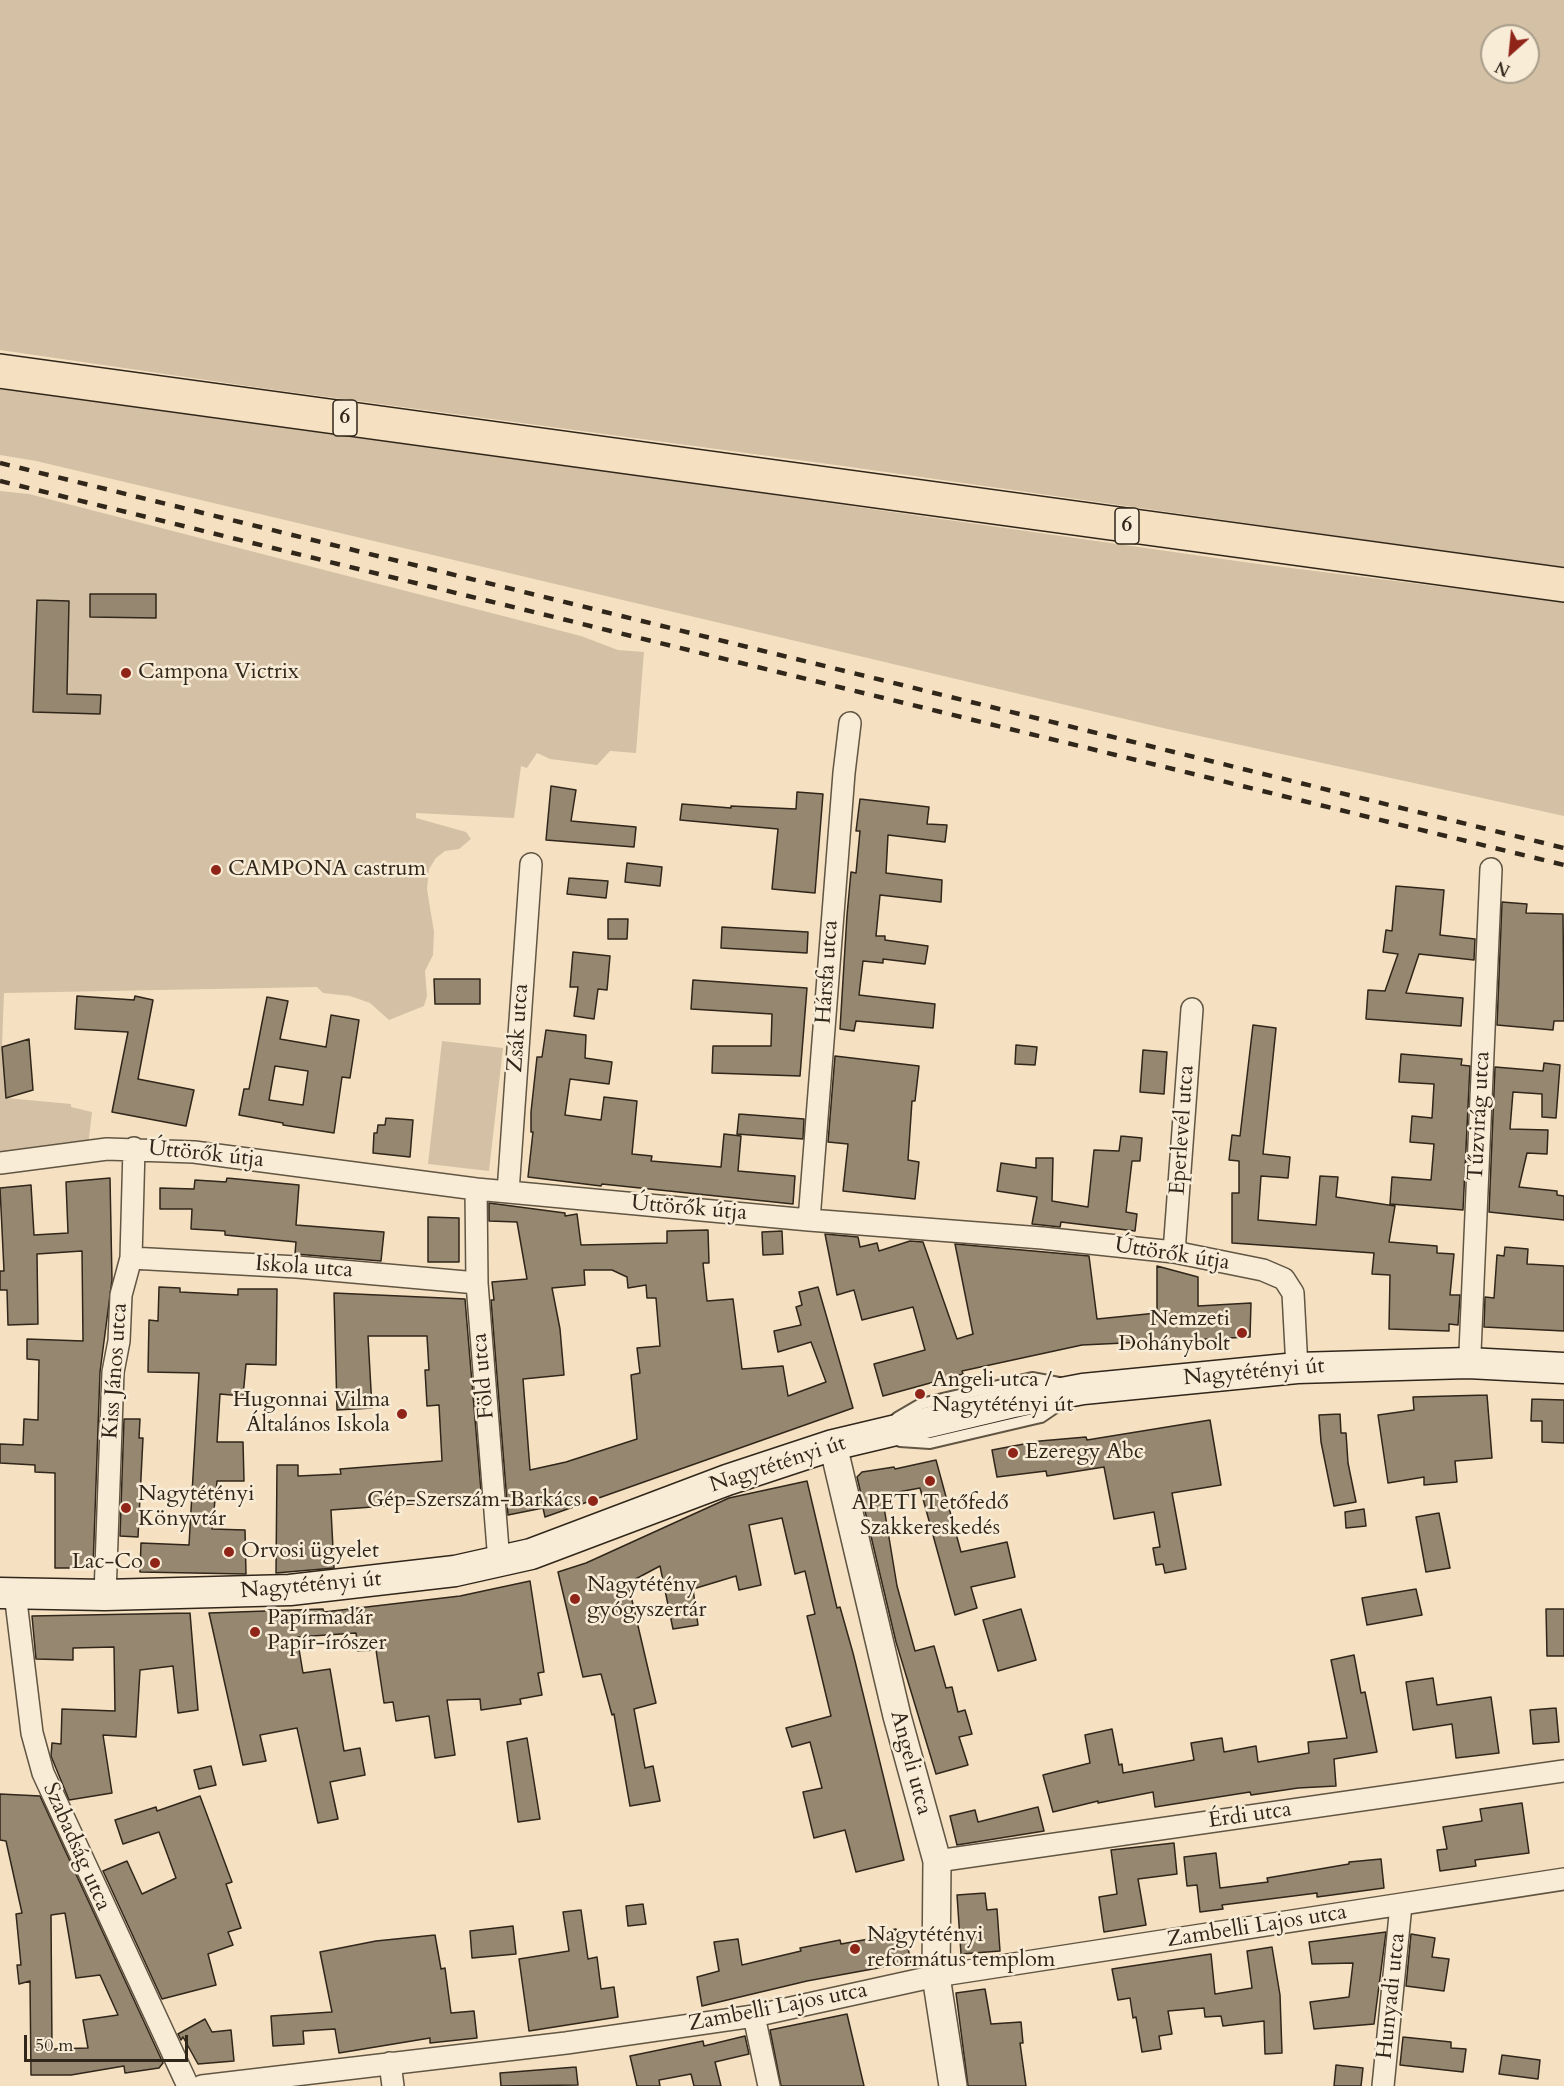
<!DOCTYPE html>
<meta charset="utf-8">
<style>
body{margin:0}
#map{position:relative;width:1564px;height:2086px;overflow:hidden;background:#f5e1c2;font-family:Cardo,serif}
canvas{display:block}
.north{position:absolute;left:1480px;top:24px;width:60px;height:60px;box-sizing:border-box;background:#f8ecd7;border:2px solid #a89d8b;border-radius:50%;rotate:207deg;font-size:16px;font-weight:700;line-height:24px;text-align:center;color:#302619}
.north::after{content:'';display:block;margin:auto;width:21px;height:27px;background:#8f2418;clip-path:polygon(50% 0,100% 100%,50% 72%,0 100%)}
.scale{position:absolute;left:24px;top:2035px;width:164px;height:27px;box-sizing:border-box;border:3px solid #302619;border-top:0;padding-left:8px;font-size:18px;line-height:21px;white-space:nowrap;color:#302619;-webkit-text-stroke:4px #f8ecd7;paint-order:stroke}
</style>
<div id="map">
<canvas width="1564" height="2086"></canvas>
<div class="north">N</div>
<div class="scale">50 m</div>
</div>
<script>
const ctx = document.querySelector('canvas').getContext('2d');
ctx.lineJoin = 'round';
function fillPath(path, color) { ctx.fillStyle = color; ctx.fill(path, 'evenodd'); }
const poly = rows => new Path2D(rows.map(r => 'M' + r).join(''));
function strokePath(path, color, width, dash) { ctx.strokeStyle = color; ctx.lineWidth = width; ctx.lineCap = dash ? 'butt' : 'round'; ctx.setLineDash(dash || []); ctx.stroke(path); }
function write(font, color, halo, rows, align = 'center') {
  ctx.font = font + ' Cardo,serif'; ctx.lineWidth = 5; ctx.setLineDash([]); ctx.textBaseline = 'middle'; ctx.strokeStyle = halo; ctx.fillStyle = color; for (const [text, x, y, turn = 0] of rows) {
    ctx.save(); ctx.translate(x, y); ctx.rotate((+turn || 0) * Math.PI / 180); ctx.textAlign = isNaN(turn) ? turn : align; if (halo) ctx.strokeText(text, 0, 0); ctx.fillText(text, 0, 0); ctx.restore();
  }
}
const green = poly([
 [0,0,1564,0,1564,568,843,466,268,389,0,350],
 [1492,36,1528,36,1528,72,1492,72],
 [0,385,1251,563,1564,602,1564,816,1163,728,36,461,0,455],
 [0,491,29,494,581,636,618,650,644,652,636,753,610,751,597,765,550,759,537,753,527,768,521,766,514,818,416,813,416,818,466,832,471,839,459,849,445,851,436,858,429,869,427,889,434,932,433,955,425,971,427,996,424,1006,389,1020,370,1003,350,996,323,993,317,987,4,993,2,1047,6,1098,71,1104,71,1107,92,1112,88,1147,0,1158],
 [442,1041,503,1048,489,1171,428,1164]
]);
const building = poly([
 [90,594,156,594,156,618,90,617,90,594],
 [37,600,69,601,67,694,101,695,100,714,33,712,37,600],
 [551,786,576,790,571,821,636,827,634,847,546,840,551,786],
 [797,792,823,794,815,893,772,889,778,829,680,820,682,804,731,808,731,806,796,809,797,792],
 [860,799,929,807,927,824,947,825,945,842,888,835,886,873,942,880,941,902,880,895,876,936,885,936,885,940,928,946,925,964,883,959,883,963,863,961,859,995,935,1004,933,1028,856,1021,854,1031,840,1029,847,915,851,872,856,873,860,831,856,831,860,799],
 [627,863,662,867,660,886,625,882,627,863],
 [569,878,608,881,606,898,567,894,569,878],
 [1396,886,1444,890,1440,935,1475,939,1474,960,1419,954,1406,993,1463,998,1461,1026,1366,1019,1368,990,1385,991,1398,954,1383,952,1386,930,1392,931,1396,886],
 [1502,902,1527,904,1526,913,1563,914,1564,1021,1554,1021,1553,1030,1497,1025,1502,902],
 [608,919,628,919,627,939,608,939,608,919],
 [722,927,808,932,807,953,721,948,722,927],
 [573,952,610,956,607,990,598,989,594,1019,574,1016,578,987,570,987,573,952],
 [434,979,480,979,480,1004,435,1004,434,979],
 [693,980,807,988,800,1076,712,1073,713,1046,771,1046,772,1014,691,1009,693,980],
 [77,996,134,1000,135,996,153,1000,138,1079,194,1090,186,1126,112,1112,128,1032,75,1029,77,996],
 [267,997,288,1001,280,1039,326,1047,331,1015,359,1020,350,1078,342,1077,334,1133,283,1125,283,1123,239,1115,244,1089,249,1089,267,997],
 [275,1066,308,1071,303,1105,269,1100,275,1066],
 [1253,1025,1276,1028,1263,1154,1290,1157,1288,1178,1261,1176,1258,1220,1316,1225,1320,1176,1338,1177,1336,1197,1395,1206,1389,1242,1437,1246,1437,1253,1454,1254,1450,1295,1460,1295,1458,1325,1449,1324,1449,1331,1389,1329,1390,1275,1372,1274,1374,1253,1232,1243,1232,1193,1239,1193,1239,1161,1229,1160,1232,1135,1240,1136,1253,1025],
 [546,1030,586,1035,585,1058,612,1062,609,1084,570,1079,565,1115,601,1120,604,1097,637,1101,632,1154,652,1156,651,1161,721,1167,724,1134,741,1136,738,1171,795,1176,793,1204,602,1184,601,1186,528,1177,533,1132,531,1132,531,1112,537,1057,542,1057,546,1030],
 [29,1039,33,1090,6,1098,2,1047,29,1039],
 [1016,1045,1037,1047,1035,1065,1015,1064,1016,1045],
 [1143,1050,1167,1052,1164,1094,1140,1092,1143,1050],
 [1401,1054,1462,1059,1461,1065,1470,1066,1463,1210,1390,1204,1392,1177,1431,1180,1434,1144,1410,1142,1412,1116,1432,1118,1434,1084,1399,1082,1401,1054],
 [835,1056,919,1066,915,1101,912,1101,908,1160,919,1162,915,1199,843,1191,848,1144,828,1142,835,1056],
 [1544,1063,1560,1065,1556,1118,1542,1117,1542,1094,1513,1092,1510,1129,1548,1130,1547,1154,1527,1153,1519,1187,1557,1191,1557,1195,1564,1196,1564,1220,1489,1212,1495,1067,1543,1071,1544,1063],
 [739,1114,804,1119,803,1139,737,1134,739,1114],
 [386,1118,413,1120,410,1157,373,1153,374,1133,377,1133,378,1125,385,1125,386,1118],
 [1121,1136,1142,1138,1140,1161,1132,1161,1126,1212,1137,1214,1135,1231,1061,1222,1060,1227,1032,1224,1037,1197,997,1191,1001,1163,1036,1168,1036,1158,1053,1158,1052,1201,1088,1207,1094,1150,1119,1151,1121,1136],
 [110,1178,112,1280,100,1372,93,1568,55,1568,55,1473,35,1472,35,1465,0,1463,0,1444,23,1445,24,1419,38,1420,39,1360,27,1359,27,1339,83,1341,82,1251,37,1254,38,1324,8,1325,7,1290,0,1290,0,1271,4,1271,0,1188,31,1185,34,1235,68,1233,66,1182,110,1178],
 [227,1178,299,1185,296,1225,384,1232,381,1261,295,1254,296,1242,225,1235,225,1231,191,1229,192,1209,160,1209,160,1188,194,1189,195,1180,226,1182,227,1178],
 [489,1203,565,1213,565,1216,577,1214,581,1245,667,1243,667,1231,708,1230,709,1263,703,1263,707,1301,733,1299,742,1369,783,1366,788,1396,826,1382,811,1342,778,1352,774,1331,801,1325,796,1307,802,1305,799,1292,818,1287,853,1408,545,1517,543,1508,508,1515,491,1300,494,1300,492,1282,527,1279,517,1222,489,1221,489,1203],
 [584,1270,612,1270,627,1277,628,1288,646,1285,647,1298,656,1298,660,1346,637,1348,640,1373,631,1375,637,1439,566,1462,530,1470,523,1379,564,1375,560,1329,552,1288,585,1285,584,1270],
 [428,1217,459,1218,459,1262,428,1262,428,1217],
 [782,1231,783,1254,763,1255,762,1232,782,1231],
 [825,1234,858,1237,860,1247,877,1243,879,1251,910,1241,923,1242,957,1339,973,1334,955,1244,1089,1256,1097,1319,1157,1313,1157,1266,1198,1277,1198,1306,1251,1303,1250,1337,1082,1345,962,1371,963,1374,883,1396,874,1364,925,1350,913,1307,862,1320,854,1290,837,1295,825,1234],
 [1505,1247,1528,1249,1527,1264,1564,1266,1564,1331,1484,1327,1485,1297,1494,1298,1497,1255,1504,1256,1505,1247],
 [159,1287,180,1288,180,1292,238,1295,238,1289,277,1289,276,1365,246,1364,243,1396,220,1394,217,1442,243,1442,244,1481,217,1481,212,1529,245,1530,246,1574,140,1572,141,1543,189,1545,199,1373,148,1372,149,1320,158,1321,159,1287],
 [334,1293,465,1299,482,1503,441,1507,441,1502,331,1510,334,1568,276,1573,277,1465,298,1465,298,1476,341,1474,340,1469,442,1461,439,1405,427,1406,425,1370,429,1370,427,1336,368,1336,372,1408,337,1410,334,1293],
 [1487,1395,1492,1458,1455,1461,1457,1482,1424,1485,1424,1477,1388,1483,1378,1415,1414,1410,1413,1397,1487,1395],
 [1532,1399,1564,1400,1564,1443,1542,1442,1542,1421,1531,1421,1532,1399],
 [1340,1414,1341,1433,1346,1433,1348,1463,1356,1502,1334,1506,1321,1442,1319,1415,1340,1414],
 [124,1419,140,1419,139,1438,143,1438,138,1537,120,1536,124,1419],
 [1210,1420,1221,1485,1172,1493,1186,1569,1165,1573,1163,1564,1156,1565,1153,1548,1160,1547,1154,1512,1114,1519,1104,1467,1047,1476,1046,1471,997,1477,992,1450,1040,1441,1086,1437,1087,1440,1210,1420],
 [936,1460,961,1552,1007,1542,1015,1577,971,1587,977,1608,955,1615,920,1488,882,1495,897,1586,915,1651,934,1646,946,1688,952,1687,958,1712,965,1710,972,1734,959,1737,968,1765,936,1774,896,1642,857,1477,862,1472,894,1467,895,1469,936,1460],
 [807,1481,837,1608,840,1607,853,1653,904,1860,856,1872,845,1830,814,1838,803,1792,822,1788,810,1742,792,1747,786,1728,831,1716,807,1616,815,1614,805,1571,795,1574,782,1518,749,1525,761,1585,739,1590,736,1576,693,1589,698,1625,673,1629,660,1566,628,1583,656,1703,634,1709,645,1768,653,1766,660,1801,630,1806,614,1714,612,1715,601,1674,583,1677,558,1572,586,1563,729,1498,807,1481],
 [1364,1509,1366,1526,1346,1528,1345,1512,1364,1509],
 [1439,1513,1450,1568,1426,1572,1416,1517,1439,1513],
 [530,1581,544,1672,538,1673,542,1695,520,1699,521,1704,481,1710,480,1699,447,1700,455,1755,435,1758,429,1716,396,1721,393,1702,384,1703,376,1650,358,1651,356,1633,297,1637,303,1673,330,1669,344,1751,360,1748,365,1775,330,1782,338,1819,318,1823,297,1728,260,1735,266,1761,243,1765,209,1613,323,1609,324,1612,460,1596,530,1581],
 [1416,1589,1422,1615,1367,1625,1362,1598,1416,1589],
 [1021,1609,1036,1660,998,1671,983,1620,1021,1609],
 [1546,1609,1564,1609,1564,1656,1547,1656,1546,1609],
 [190,1613,198,1710,178,1713,173,1666,140,1670,136,1737,103,1735,112,1793,69,1800,51,1756,52,1743,61,1744,62,1709,115,1711,114,1647,73,1648,73,1660,36,1659,32,1616,190,1613],
 [1354,1655,1361,1693,1365,1692,1377,1752,1334,1759,1336,1786,1298,1788,1251,1795,1250,1792,1155,1807,1153,1792,1098,1803,1098,1801,1053,1812,1043,1775,1090,1763,1085,1735,1112,1729,1119,1765,1122,1764,1123,1773,1194,1760,1191,1743,1222,1738,1224,1752,1256,1746,1258,1762,1309,1753,1308,1742,1347,1738,1331,1660,1354,1655],
 [1433,1678,1437,1705,1491,1697,1499,1753,1456,1758,1452,1724,1413,1730,1406,1682,1433,1678],
 [1556,1708,1559,1742,1533,1744,1530,1710,1556,1708],
 [527,1738,540,1819,518,1822,507,1742,527,1738],
 [211,1766,216,1785,199,1789,194,1770,211,1766],
 [0,1794,40,1796,163,2063,159,2068,125,2073,124,2066,71,2075,31,2075,30,1981,19,1984,17,1965,21,1965,16,1914,22,1913,6,1841,0,1840,0,1794],
 [65,1913,76,1978,100,1975,118,2015,83,2020,88,2048,52,2049,51,1915,65,1913],
 [200,1796,232,1882,226,1884,241,1928,228,1932,233,1945,208,1954,216,1985,162,1999,103,1871,127,1861,142,1894,176,1878,159,1832,123,1844,115,1820,156,1807,157,1811,200,1796],
 [1522,1803,1529,1853,1475,1860,1476,1866,1440,1871,1437,1850,1447,1849,1443,1827,1482,1821,1480,1809,1522,1803],
 [1038,1807,1044,1831,957,1845,950,1816,975,1810,978,1822,1038,1807],
 [1174,1843,1177,1874,1138,1879,1146,1925,1104,1932,1099,1897,1117,1894,1111,1850,1174,1843],
 [1216,1853,1220,1888,1268,1882,1267,1878,1349,1864,1349,1862,1381,1859,1384,1888,1317,1897,1317,1893,1222,1905,1223,1909,1200,1912,1197,1885,1187,1886,1184,1857,1216,1853],
 [985,1893,987,1910,997,1909,1000,1951,961,1954,957,1895,985,1893],
 [643,1904,646,1924,628,1926,626,1906,643,1904],
 [581,1910,588,1959,597,1957,601,1989,614,1987,618,2017,529,2031,519,1959,569,1951,563,1912,581,1910],
 [513,1926,516,1954,472,1958,470,1931,513,1926],
 [896,1929,897,1935,905,1934,911,1962,807,1981,702,2006,697,1977,719,1971,714,1942,738,1939,742,1965,801,1951,800,1948,840,1940,841,1944,880,1937,880,1932,896,1929],
 [1386,1932,1374,2024,1314,2029,1310,2002,1349,1997,1353,1963,1312,1964,1309,1942,1386,1932],
 [1411,1934,1435,1938,1432,1957,1449,1959,1444,1991,1406,1986,1411,1934],
 [435,1935,441,1969,445,1968,451,2013,474,2011,477,2038,430,2043,430,2038,339,2053,335,2029,303,2031,304,2044,273,2046,271,2016,332,2012,320,1952,376,1941,435,1935],
 [1272,1947,1280,1995,1282,2053,1265,2054,1264,2021,1223,2026,1221,2016,1205,2017,1204,2008,1168,2011,1172,2034,1159,2036,1161,2049,1142,2052,1136,2017,1133,2018,1130,1998,1118,2000,1112,1969,1211,1954,1215,1994,1252,1988,1247,1951,1272,1947],
 [985,1989,991,2024,1021,2022,1023,2043,1020,2043,1026,2086,968,2086,956,1993,985,1989],
 [847,2014,864,2086,781,2086,770,2030,847,2014],
 [205,2019,212,2032,231,2030,234,2061,198,2064,183,2037,181,2040,178,2034,205,2019],
 [745,2036,749,2054,715,2062,721,2086,694,2086,691,2074,659,2080,660,2086,637,2086,630,2056,703,2041,704,2046,745,2036],
 [1403,2037,1451,2042,1451,2048,1466,2049,1463,2072,1400,2065,1403,2037],
 [1502,2055,1540,2060,1538,2079,1499,2074,1502,2055],
 [1336,2065,1363,2068,1361,2086,1334,2086,1336,2065],
 [576,2067,578,2085,501,2086,500,2073,576,2067]
]);
const service = poly([
 [897,1418,921,1404,1032,1378,1059,1383],
 [900,1441,930,1443,1041,1417,1063,1402]
]);
const minor = poly([
 [0,1163,107,1149,194,1152,476,1189,809,1220,1042,1238,1174,1252,1263,1270,1284,1279,1293,1293,1297,1368],
 [476,1189,477,1283,499,1562],
 [508,1192,531,864],
 [809,1220,844,773,850,723],
 [1174,1252,1192,1009],
 [131,1258,297,1267,477,1283],
 [1468,1363,1470,1352,1491,869],
 [15,1593,32,1733,43,1773,188,2086],
 [105,1595,113,1372,119,1341,121,1295,131,1258,134,1148],
 [937,1861,1564,1771],
 [754,2016,769,2086],
 [390,2063,393,2086],
 [202,2086,566,2043,754,2016,936,1976,1564,1879],
 [1383,2086,1401,1905]
]);
const tertiary = poly([
 [833,1445,897,1716,937,1861,936,1976,953,2086]
]);
const secondary = poly([
 [0,1593,105,1595,290,1590,455,1571,531,1554,727,1480,833,1445,1014,1402,1083,1389,1297,1368,1468,1363,1564,1368]
]);
const primary = poly([
 [0,371,1564,585]
]);
const rail = poly([
 [0,463,1564,848],
 [0,481,1564,865]
]);
const markers = [
 [126,673,6,"#8f2418"],
 [216,870,6,"#8f2418"],
 [1242,1333,6,"#8f2418"],
 [920,1394,6,"#8f2418"],
 [402,1414,6,"#8f2418"],
 [1013,1453,6,"#8f2418"],
 [930,1481,6,"#8f2418"],
 [593,1501,6,"#8f2418"],
 [126,1508,6,"#8f2418"],
 [229,1552,6,"#8f2418"],
 [155,1563,6,"#8f2418"],
 [575,1599,6,"#8f2418"],
 [255,1632,6,"#8f2418"],
 [855,1949,6,"#8f2418"]
];
const shields = [
 [345,418,24],
 [1127,526,24]
];
const shieldNames = [
 ["6",345,418],
 ["6",1127,526]
];
const poiNames = [
 ["Campona Victrix",138,673],
 ["CAMPONA castrum",228,870],
 ["Nemzeti",1230,1320,"right"],
 ["Dohánybolt",1230,1345,"right"],
 ["Angeli utca /",932,1381],
 ["Nagytétényi út",932,1406],
 ["Hugonnai Vilma",390,1401,"right"],
 ["Általános Iskola",390,1426,"right"],
 ["Ezeregy Abc",1025,1453],
 ["Nagytétényi",138,1495],
 ["Könyvtár",138,1520],
 ["Gép-Szerszám-Barkács",581,1501,"right"],
 ["APETI Tetőfedő",930,1504,"center"],
 ["Szakkereskedés",930,1529,"center"],
 ["Orvosi ügyelet",241,1552],
 ["Lac-Co",143,1563,"right"],
 ["Nagytétény",587,1586],
 ["gyógyszertár",587,1611],
 ["Papírmadár",267,1619],
 ["Papír-írószer",267,1644],
 ["Nagytétényi",867,1936],
 ["református templom",867,1961]
];
const streetNames = [
 ["Hársfa utca",828,972,-86],
 ["Zsák utca",519,1028,-86],
 ["Tűzvirág utca",1480,1116,-87],
 ["Eperlevél utca",1183,1130,-86],
 ["Úttörők útja",206,1155,6],
 ["Úttörők útja",689,1209,5],
 ["Úttörők útja",1172,1255,9],
 ["Iskola utca",304,1268,4],
 ["Kiss János utca",116,1371,-86],
 ["Nagytétényi út",1254,1373,-5],
 ["Föld utca",484,1376,-95],
 ["Nagytétényi út",778,1465,-18],
 ["Nagytétényi út",311,1586,-5],
 ["Angeli utca",910,1763,75],
 ["Érdi utca",1250,1816,-8],
 ["Szabadság utca",76,1847,66],
 ["Zambelli Lajos utca",1257,1927,-9],
 ["Hunyadi utca",1392,1996,-84],
 ["Zambelli Lajos utca",778,2008,-11]
];
fillPath(green, '#d4c1a5');
fillPath(building, '#968771');
strokePath(building, '#302619', 1.5);
strokePath(service, '#615543', 14);
strokePath(minor, '#615543', 24);
strokePath(tertiary, '#615543', 30);
strokePath(secondary, '#302619', 33);
strokePath(primary, '#302619', 36);
strokePath(service, '#f8ecd7', 10);
strokePath(minor, '#f8ecd7', 21);
strokePath(tertiary, '#f8ecd7', 27);
strokePath(secondary, '#f8ecd7', 30);
strokePath(primary, '#f5e1c2', 33);
strokePath(rail, '#302619', 4.5, [10, 10]);
for (const [x, y, r, color] of markers) { const dot = new Path2D(); dot.arc(x, y, r, 0, 2 * Math.PI); ctx.fillStyle = color; ctx.fill(dot); strokePath(dot, '#f8ecd7', 2); }
for (const [x, y, w] of shields) { const box = new Path2D(); box.roundRect(x - w / 2, y - 18, w, 36, 4.5); ctx.fillStyle = '#f8ecd7'; ctx.fill(box); strokePath(box, '#302619', 1.5); }
write('bold 21px', '#302619', null, shieldNames);
write('22px', '#302619', '#f8ecd7', poiNames, 'left');
write('22px', '#302619', '#f8ecd7', streetNames);
</script>
